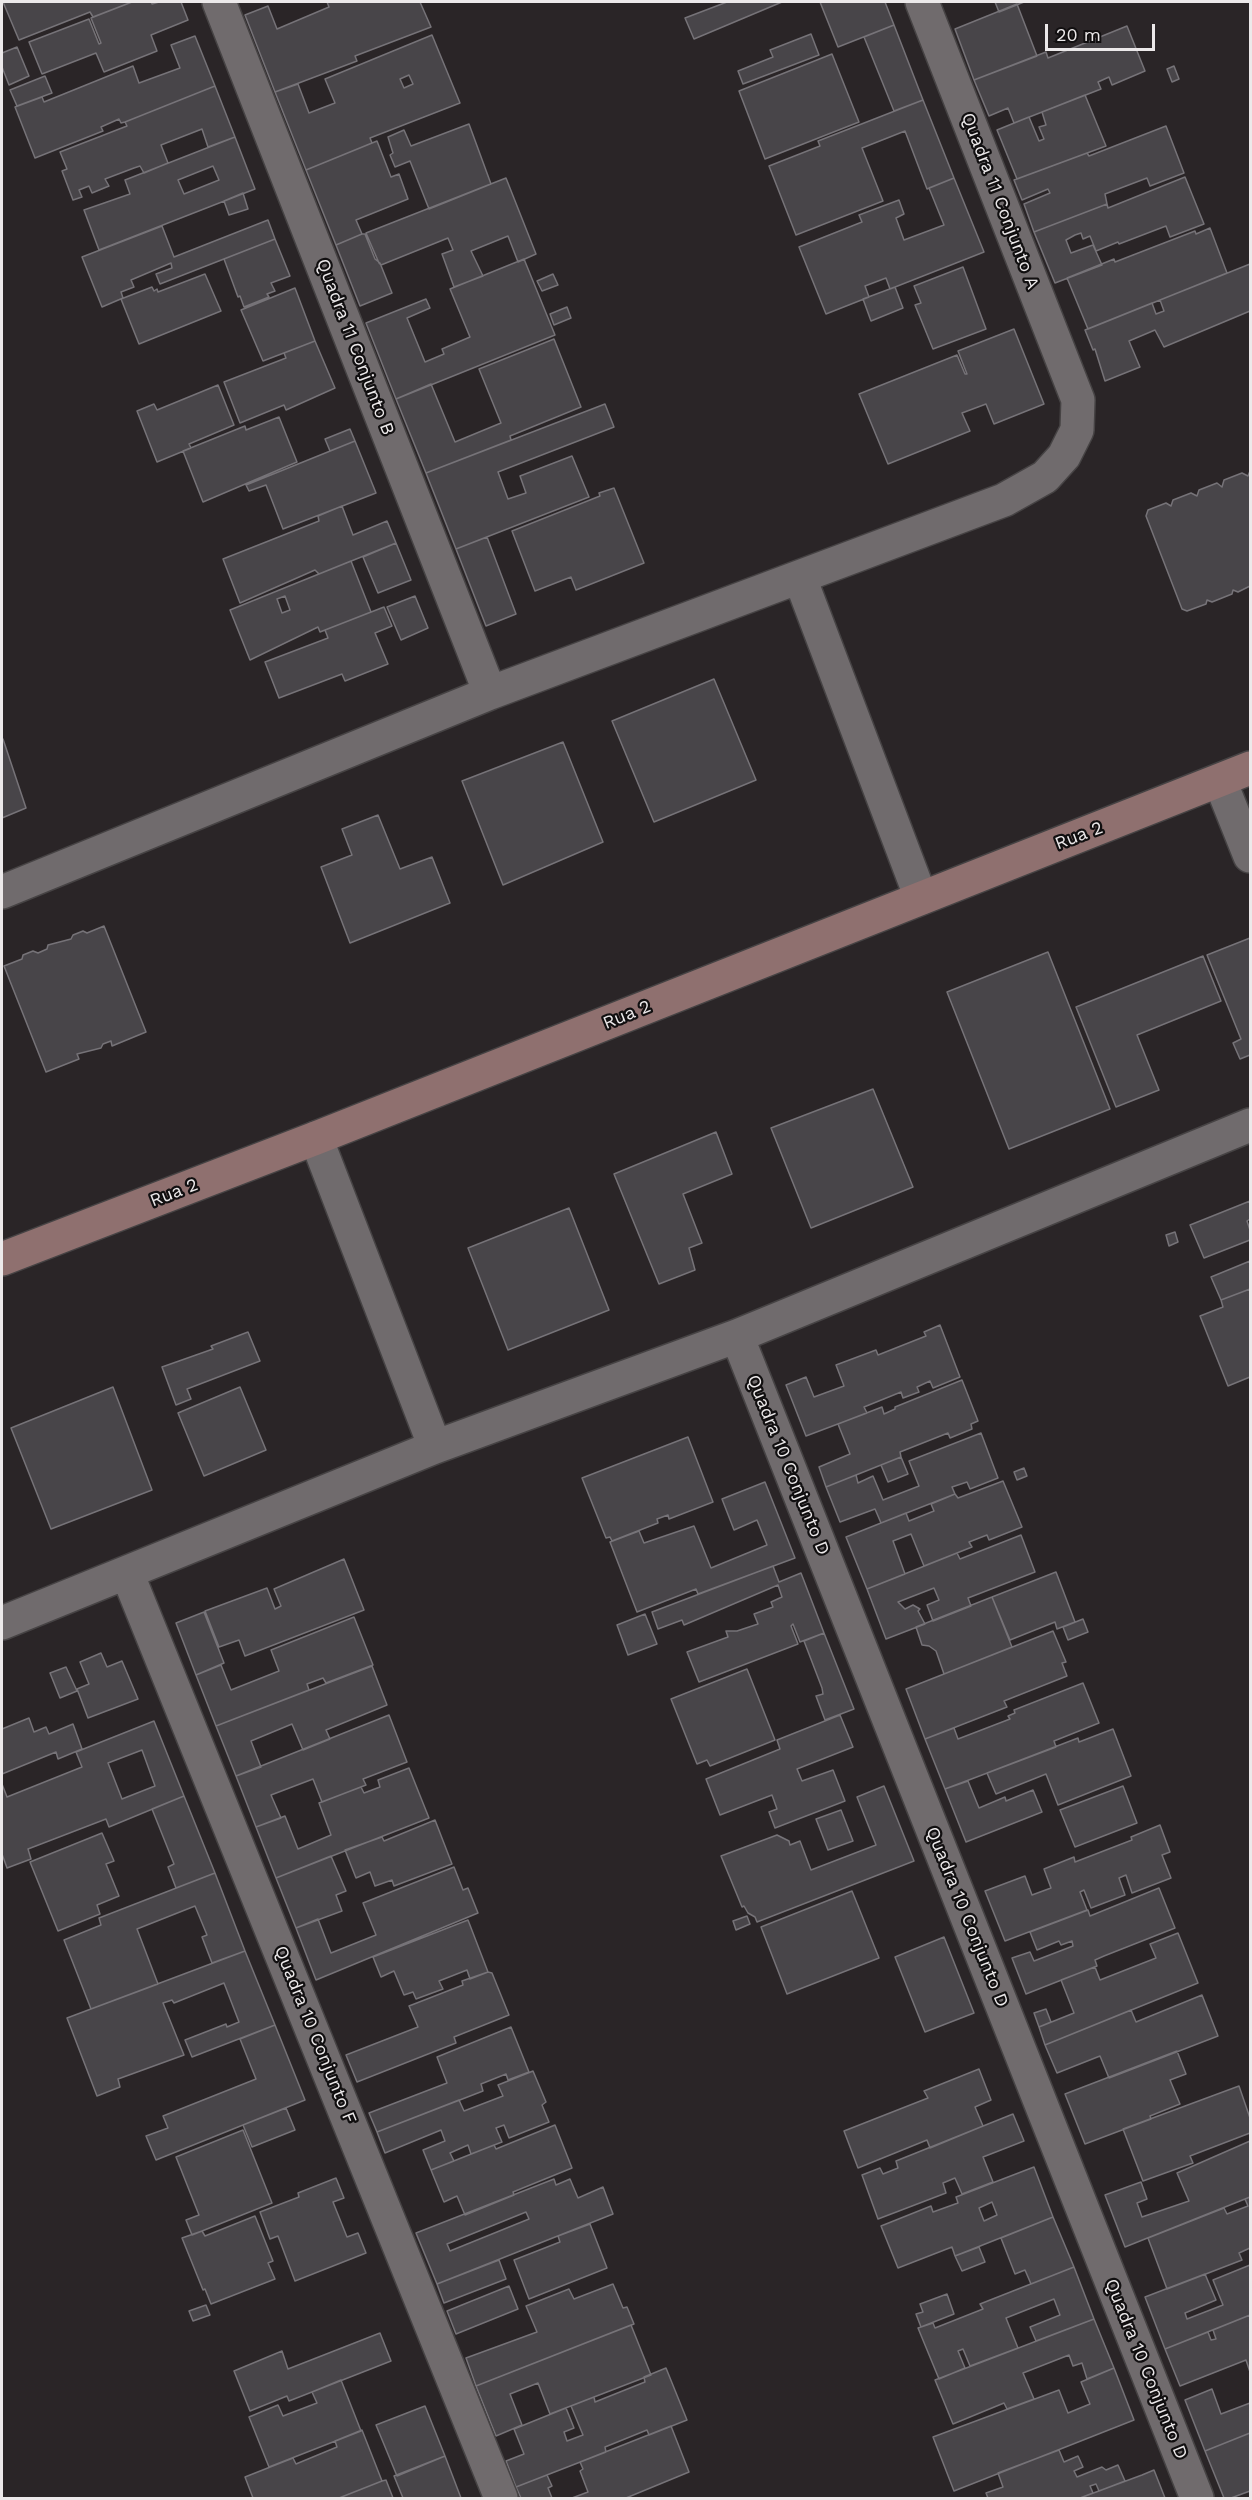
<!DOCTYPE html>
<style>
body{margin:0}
#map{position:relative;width:1252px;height:2500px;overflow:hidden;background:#2a2527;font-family:"Work Sans",sans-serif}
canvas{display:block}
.frame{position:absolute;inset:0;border:3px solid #ece9ea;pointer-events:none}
.scale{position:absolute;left:1045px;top:24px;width:110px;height:27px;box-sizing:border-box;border:3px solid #ece9ea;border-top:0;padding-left:8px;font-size:18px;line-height:21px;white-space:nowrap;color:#ece9ea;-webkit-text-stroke:4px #110f10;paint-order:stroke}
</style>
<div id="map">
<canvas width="1252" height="2500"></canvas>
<div class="frame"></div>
<div class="scale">20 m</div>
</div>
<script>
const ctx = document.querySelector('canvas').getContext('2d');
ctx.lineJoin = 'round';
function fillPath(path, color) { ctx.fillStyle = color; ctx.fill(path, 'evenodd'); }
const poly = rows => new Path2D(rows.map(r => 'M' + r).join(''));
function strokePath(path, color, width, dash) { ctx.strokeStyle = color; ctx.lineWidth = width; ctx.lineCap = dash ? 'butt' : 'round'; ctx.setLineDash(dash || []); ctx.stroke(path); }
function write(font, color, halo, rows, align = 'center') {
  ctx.font = font + ' "Work Sans",sans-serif'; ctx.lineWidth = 4.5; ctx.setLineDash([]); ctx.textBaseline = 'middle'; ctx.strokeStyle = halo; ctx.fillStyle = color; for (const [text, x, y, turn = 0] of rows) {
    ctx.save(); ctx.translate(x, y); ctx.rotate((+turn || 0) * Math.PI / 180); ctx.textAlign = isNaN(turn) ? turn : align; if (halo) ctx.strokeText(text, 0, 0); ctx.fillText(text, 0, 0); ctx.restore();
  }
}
const building = poly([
 [3,2,132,2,93,17,90,12,19,40,3,2],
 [132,2,151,2,152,4,159,2,181,2,188,20,151,35,157,51,104,72,96,53,42,74,29,42,89,19,99,44,101,43,91,18,132,2],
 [327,2,420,2,431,27,355,56,357,61,275,92,245,15,268,6,277,29,329,7,327,2],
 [727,2,782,2,694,39,685,18,727,2],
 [820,2,885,2,894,25,838,47,820,2],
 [995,2,1024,2,999,12,995,2],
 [1017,4,1037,56,974,80,955,29,1017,4],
 [894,25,923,100,894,111,864,37,894,25],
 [1127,26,1145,71,1112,85,1109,77,1098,82,1101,89,1014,123,1008,108,989,116,974,80,1046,52,1048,58,1127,26],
 [811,34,819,55,743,84,738,71,773,57,770,50,811,34],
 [432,35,460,103,370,138,372,143,306,170,275,92,298,84,309,113,335,103,325,79,432,35],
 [409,75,413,84,404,88,400,79,409,75],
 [195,36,215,86,125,122,121,123,119,119,101,127,103,131,35,158,15,107,42,97,44,102,133,66,139,83,180,68,171,45,195,36],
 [17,47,29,76,9,85,2,67,2,53,17,47],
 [832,54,859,122,765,159,739,91,832,54],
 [1174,66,1179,79,1172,82,1167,69,1174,66],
 [45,76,52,93,17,106,10,90,45,76],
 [215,86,235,137,208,147,202,129,161,145,168,163,144,173,140,166,134,168,105,179,109,186,92,193,89,186,79,190,82,197,73,200,62,171,67,169,60,152,127,126,125,122,215,86],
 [1085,95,1106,146,1017,179,997,130,1029,117,1039,141,1044,139,1039,127,1046,125,1042,112,1085,95],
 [923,100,954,178,927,189,905,131,862,148,883,201,796,235,769,166,820,146,818,141,923,100],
 [469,124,491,184,429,209,410,161,395,167,390,155,393,153,388,137,404,130,411,146,469,124],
 [1166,126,1184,173,1150,186,1147,178,1105,194,1107,204,1034,232,1024,204,1050,193,1048,189,1022,200,1014,180,1087,153,1089,156,1166,126],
 [235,137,255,189,99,250,84,210,130,194,125,180,235,137],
 [213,166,219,180,184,194,178,180,213,166],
 [377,141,391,177,399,174,408,199,356,220,362,234,336,245,306,170,377,141],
 [1185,177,1204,224,1170,237,1166,226,1119,244,1118,242,1096,251,1090,236,1083,239,1081,233,1075,235,1066,240,1071,253,1093,245,1102,265,1055,283,1034,232,1107,204,1108,208,1185,177],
 [506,178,536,254,518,262,508,236,471,251,483,276,454,287,442,254,453,250,448,238,381,265,379,263,366,233,506,178],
 [954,178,984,252,890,289,886,278,865,286,869,297,826,314,799,247,862,222,859,215,899,200,904,214,896,218,904,240,944,225,929,188,954,178],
 [243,193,248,209,229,215,224,201,243,193],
 [268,220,275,239,160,284,156,274,172,268,171,263,131,280,134,287,121,292,123,298,102,307,82,257,162,226,174,257,268,220],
 [1210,228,1227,273,1088,329,1067,278,1114,259,1115,262,1195,231,1196,234,1210,228],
 [362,234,365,234,375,259,380,263,392,293,360,306,336,245,362,234],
 [275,239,290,276,271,283,275,291,267,294,269,297,244,307,240,296,238,297,224,259,275,239],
 [524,259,555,335,396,399,366,323,426,299,430,308,407,318,425,362,444,354,442,349,470,337,450,289,524,259],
 [1250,264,1250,311,1164,347,1155,330,1129,341,1140,367,1105,381,1095,349,1093,350,1085,330,1152,303,1156,314,1164,311,1160,300,1250,264],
 [963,267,986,329,933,349,915,305,921,303,914,286,963,267],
 [205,274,221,311,139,344,121,299,152,287,154,291,157,289,158,292,205,274],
 [553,274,558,285,542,291,537,281,553,274],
 [895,287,903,308,871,321,863,299,895,287],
 [295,288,315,341,263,361,241,310,295,288],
 [567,307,571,318,554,325,550,314,567,307],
 [1014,329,1044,404,994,424,986,404,962,413,970,431,888,464,859,394,957,355,965,374,967,374,958,351,1014,329],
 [554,339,581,407,510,436,511,440,426,473,396,399,431,384,455,442,501,423,479,369,554,339],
 [315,341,335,388,286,410,284,405,240,423,224,382,286,358,284,353,315,341],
 [218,385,234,425,189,444,191,448,157,462,137,411,154,404,157,410,218,385],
 [605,404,614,427,498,472,508,499,526,493,520,476,572,456,589,497,456,549,426,473,605,404],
 [279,417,297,462,203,502,183,451,245,426,246,430,279,417],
 [350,429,355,441,330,451,325,439,350,429],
 [355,441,376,493,283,529,266,485,249,491,246,485,355,441],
 [1250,471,1250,586,1238,592,1233,590,1232,594,1212,602,1207,600,1206,604,1187,611,1182,609,1146,516,1148,510,1166,503,1171,506,1173,500,1191,493,1197,496,1199,490,1217,483,1222,487,1224,480,1242,473,1248,476,1250,471],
 [614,488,644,563,576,590,571,577,535,591,512,531,600,496,599,493,614,488],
 [342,506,353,535,387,521,396,543,319,574,315,570,240,603,223,559,319,521,318,516,342,506],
 [487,537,516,614,486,626,456,549,487,537],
 [396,543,411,580,378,593,363,557,396,543],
 [351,561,371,612,320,632,318,627,250,660,230,610,351,561],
 [285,596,290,610,282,613,277,599,285,596],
 [415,596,428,628,401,640,387,607,415,596],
 [384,607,392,626,375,633,388,664,345,681,342,674,279,698,265,662,328,638,325,630,384,607],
 [714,679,756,780,654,822,612,721,714,679],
 [3,739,26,808,2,818,2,740,3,739],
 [563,742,603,842,503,885,462,781,563,742],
 [378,815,400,869,432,857,450,903,350,943,321,867,352,855,342,829,378,815],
 [104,926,146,1032,112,1046,111,1041,103,1044,101,1048,77,1054,79,1059,46,1072,4,966,22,959,23,955,33,951,38,953,47,949,48,945,71,939,73,935,83,931,87,933,104,926],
 [1250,938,1250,1055,1240,1059,1233,1043,1241,1039,1207,955,1250,938],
 [1048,952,1110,1109,1009,1149,947,992,1048,952],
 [1203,956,1221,1001,1137,1035,1159,1090,1116,1107,1076,1007,1203,956],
 [873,1089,913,1187,811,1228,771,1128,873,1089],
 [716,1132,732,1174,683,1194,702,1243,689,1248,695,1270,659,1284,614,1174,716,1132],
 [1250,1201,1250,1219,1247,1221,1250,1230,1250,1240,1204,1258,1190,1225,1250,1201],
 [569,1208,609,1310,508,1350,468,1248,569,1208],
 [1175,1232,1178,1242,1169,1246,1166,1235,1175,1232],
 [1250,1261,1250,1289,1221,1300,1211,1277,1250,1261],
 [1250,1289,1250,1377,1228,1386,1200,1316,1223,1307,1221,1300,1250,1289],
 [940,1325,960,1377,933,1388,930,1381,917,1387,919,1392,903,1398,901,1392,864,1407,867,1413,806,1436,786,1385,806,1377,814,1397,844,1386,836,1365,876,1350,878,1355,926,1336,924,1332,940,1325],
 [248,1332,260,1361,187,1389,191,1399,176,1405,162,1367,213,1349,211,1346,248,1332],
 [962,1380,978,1421,971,1424,972,1429,950,1438,948,1433,900,1452,901,1457,826,1487,819,1467,850,1454,838,1424,882,1407,884,1414,895,1409,895,1407,962,1380],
 [113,1387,152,1490,51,1529,11,1428,113,1387],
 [240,1387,266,1450,204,1476,178,1413,240,1387],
 [981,1433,998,1478,970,1489,967,1482,952,1487,955,1494,881,1523,875,1509,840,1522,826,1487,856,1475,858,1483,873,1476,883,1500,919,1486,909,1461,981,1433],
 [688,1437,713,1502,669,1519,668,1515,657,1519,658,1523,612,1541,610,1537,606,1538,582,1478,688,1437],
 [901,1457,908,1474,888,1482,881,1465,901,1457],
 [1024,1468,1027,1476,1017,1480,1014,1472,1024,1468],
 [1003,1481,1022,1527,989,1540,987,1535,969,1542,972,1547,924,1566,911,1534,893,1541,905,1574,867,1589,846,1537,906,1513,909,1521,934,1511,931,1504,955,1494,958,1498,1003,1481],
 [765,1482,795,1558,698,1594,696,1589,637,1612,610,1542,639,1531,644,1543,694,1526,711,1568,767,1545,757,1520,734,1530,722,1499,765,1482],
 [1021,1535,1035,1572,968,1598,971,1606,933,1621,927,1605,939,1600,934,1588,898,1602,905,1609,913,1605,920,1609,918,1611,925,1624,886,1639,867,1589,957,1553,960,1559,1021,1535],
 [344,1559,364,1610,245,1656,239,1640,219,1647,205,1611,267,1588,275,1609,281,1606,274,1589,344,1559],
 [773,1566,779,1582,801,1573,824,1633,800,1642,793,1624,791,1626,798,1644,699,1682,687,1652,728,1637,726,1631,737,1631,758,1624,754,1614,773,1607,771,1602,782,1597,778,1585,684,1625,682,1620,658,1629,652,1612,773,1566],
 [1056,1572,1075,1622,1057,1629,1055,1622,1010,1640,992,1597,1056,1572],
 [992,1597,1012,1647,944,1674,936,1651,929,1646,922,1645,916,1627,992,1597],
 [204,1612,224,1663,196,1675,176,1623,204,1612],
 [645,1614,657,1644,628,1655,617,1625,645,1614],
 [354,1617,373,1665,326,1683,323,1678,307,1684,309,1690,216,1726,196,1675,221,1665,231,1690,279,1671,271,1650,354,1617],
 [1083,1619,1088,1632,1068,1640,1063,1627,1083,1619],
 [1053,1631,1066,1662,1062,1663,1067,1676,1004,1701,1007,1707,925,1739,906,1689,1053,1631],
 [824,1633,854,1709,825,1720,816,1696,823,1694,822,1688,804,1641,824,1633],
 [101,1653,107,1667,122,1661,138,1699,88,1718,77,1689,89,1684,80,1662,101,1653],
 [372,1666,387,1705,326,1730,330,1739,303,1750,292,1724,251,1741,261,1767,236,1776,216,1726,372,1666],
 [66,1667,77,1691,60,1698,50,1673,66,1667],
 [747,1669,775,1740,710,1766,707,1760,697,1764,671,1699,747,1669],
 [1083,1683,1099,1723,1054,1741,1056,1747,945,1789,925,1739,954,1728,958,1739,1010,1719,1008,1716,1015,1713,1014,1710,1083,1683],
 [389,1715,407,1762,363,1779,366,1785,322,1802,313,1779,271,1795,281,1818,256,1827,236,1776,389,1715],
 [840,1715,853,1747,797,1769,802,1781,833,1770,845,1801,775,1828,769,1812,777,1809,772,1795,720,1815,706,1779,780,1749,777,1740,840,1715],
 [29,1718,34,1732,46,1727,49,1734,73,1724,82,1749,58,1759,56,1752,2,1774,2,1729,29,1718],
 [154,1721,184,1796,109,1827,106,1819,28,1849,31,1859,7,1868,2,1854,2,1784,7,1797,82,1767,76,1752,154,1721],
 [142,1750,155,1786,122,1799,108,1763,142,1750],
 [1113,1729,1131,1776,1058,1805,1046,1774,996,1794,987,1773,1078,1738,1079,1742,1113,1729],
 [409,1768,429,1818,276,1878,256,1827,285,1816,298,1849,331,1835,319,1803,361,1787,364,1793,380,1787,378,1780,409,1768],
 [968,1781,979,1808,1005,1797,1006,1801,1033,1790,1042,1812,966,1842,945,1789,968,1781],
 [884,1786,914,1861,757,1922,755,1917,748,1913,744,1906,742,1907,721,1856,777,1835,789,1841,790,1845,800,1841,811,1870,876,1845,857,1797,884,1786],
 [1123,1786,1137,1823,1075,1847,1060,1810,1123,1786],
 [184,1796,215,1873,176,1888,168,1867,174,1864,152,1809,184,1796],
 [841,1810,853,1841,828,1850,816,1819,841,1810],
 [435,1820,452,1864,394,1886,392,1880,375,1886,370,1872,356,1878,345,1850,382,1837,384,1841,435,1820],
 [1160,1825,1170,1852,1162,1855,1171,1878,1132,1893,1126,1875,1119,1878,1125,1895,1091,1908,1084,1890,1080,1892,1087,1910,1005,1941,985,1891,1025,1876,1032,1895,1051,1888,1044,1869,1074,1857,1075,1862,1132,1840,1131,1837,1160,1825],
 [102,1833,114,1861,106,1864,119,1896,97,1905,100,1914,58,1931,30,1862,102,1833],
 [331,1856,346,1891,336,1895,342,1911,296,1928,276,1878,331,1856],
 [454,1867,463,1890,468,1888,478,1913,316,1980,296,1928,318,1919,331,1953,376,1935,363,1903,454,1867],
 [215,1873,245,1951,212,1963,202,1937,207,1935,195,1906,137,1929,158,1984,91,2009,64,1940,101,1925,99,1918,215,1873],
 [1159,1888,1175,1928,1104,1956,1095,1960,1097,1966,1026,1994,1012,1958,1030,1952,1034,1961,1073,1946,1072,1941,1061,1945,1059,1941,1037,1950,1030,1932,1088,1910,1090,1916,1159,1888],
 [852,1891,879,1958,787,1994,761,1927,852,1891],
 [747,1916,750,1924,736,1930,733,1921,747,1916],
 [468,1920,488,1972,470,1979,467,1970,439,1981,443,1989,416,1999,413,1992,404,1995,394,1971,381,1977,373,1957,468,1920],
 [1178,1933,1198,1983,1045,2045,1039,2027,1074,2013,1061,1980,1095,1967,1100,1980,1156,1958,1150,1944,1178,1933],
 [944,1937,974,2013,925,2032,895,1957,944,1937],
 [245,1951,275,2025,192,2057,185,2040,226,2024,227,2027,239,2022,224,1983,174,2003,172,2000,163,2003,184,2055,118,2079,120,2087,97,2096,67,2018,245,1951],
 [488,1972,492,1973,509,2015,454,2037,456,2043,357,2082,346,2055,418,2027,409,2006,463,1985,462,1981,488,1972],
 [1202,1995,1218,2036,1109,2078,1100,2056,1057,2073,1045,2045,1131,2010,1136,2022,1202,1995],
 [1046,2009,1051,2022,1039,2027,1034,2013,1046,2009],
 [275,2025,305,2100,156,2160,146,2136,168,2128,163,2116,256,2079,240,2039,275,2025],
 [511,2027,529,2072,508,2080,506,2074,481,2084,483,2091,377,2132,369,2113,447,2083,437,2057,511,2027],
 [1177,2051,1186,2074,1170,2080,1180,2104,1150,2116,1151,2119,1085,2144,1065,2094,1177,2051],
 [979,2069,991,2100,975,2107,983,2126,930,2148,927,2140,858,2168,844,2131,928,2098,924,2091,979,2069],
 [533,2071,546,2102,542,2105,549,2122,509,2138,504,2125,496,2128,502,2142,471,2154,468,2145,450,2153,454,2161,431,2170,423,2150,445,2141,441,2130,385,2153,377,2132,459,2100,464,2111,503,2096,498,2085,533,2071],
 [1239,2086,1250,2118,1250,2133,1190,2156,1193,2163,1143,2181,1123,2129,1239,2086],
 [286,2108,295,2130,252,2147,243,2125,286,2108],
 [1013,2114,1024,2141,983,2157,993,2182,962,2194,955,2178,943,2183,946,2193,878,2219,862,2175,880,2168,883,2174,898,2168,896,2161,1013,2114],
 [555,2125,572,2168,513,2192,514,2195,465,2215,457,2196,444,2202,431,2170,494,2145,496,2149,555,2125],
 [243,2130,272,2203,192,2235,186,2220,199,2215,176,2157,243,2130],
 [1250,2141,1250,2197,1125,2247,1105,2195,1141,2182,1147,2199,1137,2203,1142,2217,1189,2201,1177,2173,1250,2141],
 [1034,2167,1053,2217,955,2256,952,2247,898,2268,881,2226,931,2206,933,2212,958,2203,956,2197,1034,2167],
 [992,2202,997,2215,984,2221,979,2208,992,2202],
 [336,2178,344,2198,333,2202,347,2237,358,2233,366,2253,295,2281,278,2236,270,2239,260,2212,299,2197,298,2193,336,2178],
 [554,2179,556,2185,570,2179,578,2198,603,2187,613,2214,437,2284,416,2233,554,2179],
 [526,2212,529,2219,450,2251,447,2244,526,2212],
 [1250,2197,1250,2248,1239,2253,1242,2260,1167,2289,1148,2238,1224,2208,1227,2214,1248,2206,1245,2199,1250,2197],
 [255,2216,273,2261,268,2263,275,2279,211,2304,205,2289,203,2290,182,2238,202,2231,205,2236,255,2216],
 [1053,2217,1074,2267,1031,2284,1025,2270,1015,2274,1001,2238,1053,2217],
 [590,2224,607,2268,529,2299,514,2260,560,2242,558,2236,590,2224],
 [979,2247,985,2262,962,2271,955,2256,979,2247],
 [499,2260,506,2279,444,2303,437,2284,499,2260],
 [1250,2265,1250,2315,1165,2349,1145,2297,1205,2274,1216,2300,1185,2313,1187,2319,1223,2305,1213,2280,1250,2265],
 [1074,2267,1094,2319,1036,2341,1030,2327,1060,2315,1054,2299,1006,2318,1018,2348,970,2366,963,2349,958,2351,965,2368,939,2379,918,2328,933,2323,935,2328,983,2309,980,2304,1074,2267],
 [613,2284,623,2308,627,2307,634,2324,476,2386,466,2358,537,2332,526,2306,569,2289,574,2299,613,2284],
 [509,2286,518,2309,456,2334,447,2311,509,2286],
 [947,2294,954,2314,921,2327,916,2314,923,2312,920,2304,947,2294],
 [206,2305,210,2315,193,2321,189,2311,206,2305],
 [1250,2315,1250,2372,1246,2360,1180,2386,1165,2349,1208,2332,1211,2340,1216,2339,1213,2330,1250,2315],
 [1094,2319,1114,2368,1087,2379,1082,2363,1073,2366,1069,2355,1023,2373,1034,2399,1007,2409,1004,2403,953,2424,935,2380,1094,2319],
 [631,2325,651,2375,550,2414,538,2383,510,2394,522,2425,496,2436,476,2386,631,2325],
 [380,2333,391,2361,289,2401,287,2396,250,2411,234,2371,282,2351,288,2369,380,2333],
 [666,2368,687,2420,649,2435,647,2430,605,2447,606,2452,516,2487,506,2461,524,2454,514,2429,566,2408,574,2428,564,2432,567,2441,583,2435,571,2406,594,2397,595,2402,645,2382,644,2377,666,2368],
 [1114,2368,1134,2420,954,2491,933,2437,1059,2390,1068,2413,1090,2404,1081,2382,1114,2368],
 [341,2380,361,2431,269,2467,249,2417,278,2405,283,2416,317,2403,312,2392,341,2380],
 [1212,2389,1221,2414,1250,2403,1250,2433,1205,2451,1185,2400,1212,2389],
 [425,2406,445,2456,397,2476,376,2425,425,2406],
 [671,2426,689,2472,626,2498,572,2498,588,2492,580,2471,583,2469,580,2462,671,2426],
 [362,2430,382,2481,339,2498,253,2498,245,2477,293,2458,296,2464,337,2447,335,2441,362,2430],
 [1250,2433,1250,2491,1231,2498,1224,2498,1205,2451,1250,2433],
 [1059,2450,1064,2462,1078,2456,1083,2467,1074,2471,1077,2477,1102,2467,1106,2470,1118,2465,1125,2481,1099,2491,1096,2484,1090,2486,1093,2493,1080,2498,988,2498,986,2493,1003,2487,998,2473,1059,2450],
 [445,2456,461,2498,403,2498,394,2476,445,2456],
 [1154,2470,1165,2498,1080,2498,1142,2475,1154,2470],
 [547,2475,552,2486,548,2488,552,2498,521,2498,516,2487,547,2475],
 [386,2480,393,2498,339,2498,382,2481,386,2480]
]);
const street = poly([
 [219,2,490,693],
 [800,578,921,898],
 [1220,781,1250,856],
 [2,892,490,693,1004,500,1045,477,1064,456,1077,430,1078,400,922,2],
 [316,1138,435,1447],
 [737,1336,1197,2498],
 [127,1573,501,2498],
 [2,1623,435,1447,737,1336,1250,1125]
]);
const secondary = poly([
 [2,1259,316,1138,1250,768]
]);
const streetNames = [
 ["Quadra 11 Conjunto A",1000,201,69],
 ["Quadra 11 Conjunto B",355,347,69],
 ["Rua 2",1079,836,-21],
 ["Rua 2",627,1015,-22],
 ["Rua 2",174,1193,-21],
 ["Quadra 10 Conjunto D",788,1465,68],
 ["Quadra 10 Conjunto D",967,1917,68],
 ["Quadra 10 Conjunto F",315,2035,68],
 ["Quadra 10 Conjunto D",1146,2369,68]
];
fillPath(building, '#484549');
strokePath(building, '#767378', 1.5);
strokePath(street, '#464344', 36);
strokePath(secondary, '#464344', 36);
strokePath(street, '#706b6d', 33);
strokePath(secondary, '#8f706f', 33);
write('18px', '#ece9ea', '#110f10', streetNames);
</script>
